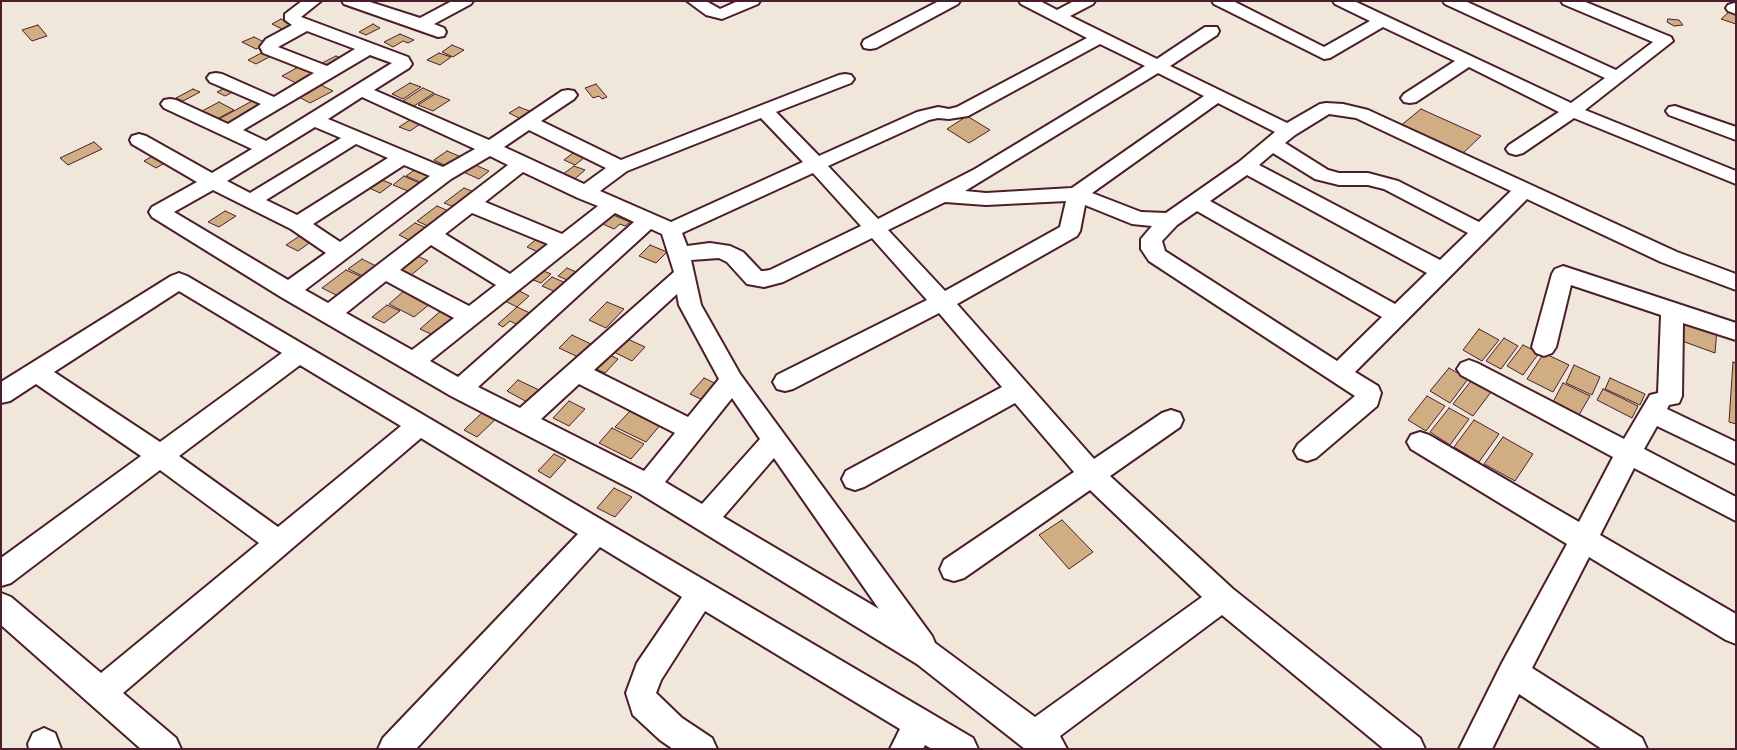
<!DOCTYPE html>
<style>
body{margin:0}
#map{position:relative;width:1737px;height:750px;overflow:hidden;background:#f1e6da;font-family:"Architects Daughter",sans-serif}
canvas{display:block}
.frame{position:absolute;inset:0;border:2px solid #4a1f2b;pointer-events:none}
</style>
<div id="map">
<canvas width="1737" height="750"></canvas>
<div class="frame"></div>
</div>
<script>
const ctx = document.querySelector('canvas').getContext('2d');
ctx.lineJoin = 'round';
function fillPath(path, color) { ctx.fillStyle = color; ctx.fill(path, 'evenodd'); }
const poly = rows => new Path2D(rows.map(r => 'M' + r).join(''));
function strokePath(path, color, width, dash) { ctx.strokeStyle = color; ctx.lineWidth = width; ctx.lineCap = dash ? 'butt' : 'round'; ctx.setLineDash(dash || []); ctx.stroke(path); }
const building = poly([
 [1729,12,1736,14,1736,24,1721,19,1729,12],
 [281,19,295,26,286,31,272,24,281,19],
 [1668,19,1679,20,1683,25,1674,26,1667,22,1668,19],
 [373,24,380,28,366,35,359,32,373,24],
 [38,25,47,36,32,41,22,30,38,25],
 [400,34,414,40,408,43,403,41,393,47,384,42,400,34],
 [254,37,268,44,256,49,242,42,254,37],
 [452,45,464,50,453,57,442,52,452,45],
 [265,51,273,55,256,64,248,60,265,51],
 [439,53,451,57,440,65,427,60,439,53],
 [336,56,343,59,328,68,320,64,336,56],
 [300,66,318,75,300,85,282,76,300,66],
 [410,83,421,87,403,99,392,94,410,83],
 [596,84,607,97,602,99,599,96,593,98,585,88,596,84],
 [321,85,333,91,310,103,299,97,321,85],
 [227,87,235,91,225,96,217,92,227,87],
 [423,88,434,93,414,106,403,101,423,88],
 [193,89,200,92,183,101,176,98,193,89],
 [435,94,450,100,433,111,418,105,435,94],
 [254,100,262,105,227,124,219,119,254,100],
 [219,102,234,110,217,119,202,111,219,102],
 [519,107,532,112,521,119,509,113,519,107],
 [1421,109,1481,136,1460,156,1399,127,1421,109],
 [967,116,990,130,969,143,947,129,967,116],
 [413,118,423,122,410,131,399,127,413,118],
 [94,142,102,149,68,165,60,158,94,142],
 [577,150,589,154,575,165,564,160,577,150],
 [447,151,459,156,446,166,434,160,447,151],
 [158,153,170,160,156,168,144,161,158,153],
 [471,163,489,171,479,179,461,171,471,163],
 [574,166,585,170,571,182,559,177,574,166],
 [416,169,431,174,420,182,406,176,416,169],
 [404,176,419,183,408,191,393,185,404,176],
 [377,178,392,184,380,193,365,186,377,178],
 [464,188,479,194,460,209,444,203,464,188],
 [437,206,453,213,434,229,417,221,437,206],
 [225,211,236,216,219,227,208,222,225,211],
 [606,212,630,222,625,226,620,224,614,229,596,221,606,212],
 [415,223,431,230,415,243,399,235,415,223],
 [304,233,315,239,298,251,286,245,304,233],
 [539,237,552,242,540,253,527,247,539,237],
 [650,245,667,252,656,263,639,256,650,245],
 [414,254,428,261,409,277,394,270,414,254],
 [362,259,380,268,367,278,348,269,362,259],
 [536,268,551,274,541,283,526,277,536,268],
 [567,268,583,275,574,283,558,276,567,268],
 [346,270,362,277,338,296,322,288,346,270],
 [552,277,568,284,558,293,542,286,552,277],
 [514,288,529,296,517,307,501,299,514,288],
 [405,290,431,303,414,317,389,304,405,290],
 [607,302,624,309,606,328,589,320,607,302],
 [387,305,400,311,384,323,372,317,387,305],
 [517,307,534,315,522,327,510,321,503,327,498,324,517,307],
 [443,309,458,316,435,336,420,329,443,309],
 [1685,318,1717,329,1715,353,1682,341,1685,318],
 [1479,329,1499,340,1482,361,1463,350,1479,329],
 [572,335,591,344,578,357,559,348,572,335],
 [621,336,645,347,632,361,608,349,621,336],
 [1504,338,1518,346,1501,369,1486,361,1504,338],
 [1523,345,1539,353,1523,375,1507,366,1523,345],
 [603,352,618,359,605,373,590,366,603,352],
 [1544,353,1569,365,1553,392,1527,379,1544,353],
 [1733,362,1736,363,1736,424,1729,422,1733,362],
 [1574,365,1600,377,1592,395,1566,383,1574,365],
 [1449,368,1468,379,1450,403,1430,391,1449,368],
 [704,378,721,386,707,402,690,394,704,378],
 [1610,378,1645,394,1640,405,1605,389,1610,378],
 [518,380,539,390,527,402,507,391,518,380],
 [1471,381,1491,392,1473,416,1453,404,1471,381],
 [1563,383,1590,396,1579,415,1553,402,1563,383],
 [1603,389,1638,406,1632,418,1597,400,1603,389],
 [1427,396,1445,406,1426,431,1408,420,1427,396],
 [569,401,585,409,569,426,553,418,569,401],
 [1449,408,1469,419,1450,445,1430,432,1449,408],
 [486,409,499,416,477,437,464,430,486,409],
 [631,410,661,424,646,442,615,427,631,410],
 [1474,420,1499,434,1479,462,1454,447,1474,420],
 [612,428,644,444,631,459,599,443,612,428],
 [1503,437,1533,454,1515,481,1484,464,1503,437],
 [554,454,566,460,550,478,538,471,554,454],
 [614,488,632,497,615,517,597,508,614,488],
 [1062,520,1093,552,1069,569,1039,535,1062,520]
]);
const minor = poly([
 [302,1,321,1,301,17,408,57,412,64,409,68,374,90,489,140,562,91,568,90,574,91,577,95,574,99,541,121,621,160,839,75,845,74,851,75,854,79,851,83,776,112,819,156,917,112,938,107,949,109,957,107,1087,38,1021,4,1019,1,1040,1,1057,10,1074,1,1095,1,1093,4,1070,16,1157,59,1205,27,1217,27,1219,31,1217,35,1170,66,1287,123,1320,104,1326,103,1343,104,1368,110,1677,252,1736,274,1736,290,1661,262,1527,199,1355,372,1378,386,1381,393,1377,406,1316,458,1307,461,1298,458,1294,451,1298,444,1355,396,1149,261,1141,249,1141,239,1152,226,1132,224,1085,205,1080,231,1077,236,957,304,1094,459,1162,413,1171,410,1180,413,1183,420,1180,427,1110,476,1233,589,1420,738,1425,749,1384,749,1222,615,1060,736,1067,749,1025,749,917,664,639,493,451,396,281,297,152,217,149,212,152,207,197,182,132,144,130,140,132,136,139,134,146,136,212,173,252,149,164,108,161,104,164,100,170,99,176,100,228,124,261,104,210,82,207,78,210,74,216,73,222,74,274,97,314,73,263,53,260,47,266,39,292,25,285,20,285,14,302,1],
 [307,31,355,49,327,66,278,47,307,31],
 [1100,44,1145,66,975,169,878,219,828,166,929,120,938,118,949,119,968,116,1100,44],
 [370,55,392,63,266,141,243,130,370,55],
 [1158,73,1204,96,1072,188,986,193,965,191,1158,73],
 [362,97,475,149,443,167,328,119,362,97],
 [1218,103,1275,132,1239,162,1166,213,1141,212,1092,193,1218,103],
 [1329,114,1356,118,1511,191,1479,222,1398,181,1368,173,1339,173,1328,170,1285,143,1295,135,1329,114],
 [761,118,803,162,671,222,600,191,627,171,761,118],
 [315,127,341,138,250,193,227,181,315,127],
 [529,130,606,168,584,184,504,147,529,130],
 [356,144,388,158,297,215,266,200,356,144],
 [1273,153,1315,179,1339,185,1368,185,1384,189,1468,233,1440,260,1259,165,1273,153],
 [490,156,508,165,328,303,305,290,451,179,490,156],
 [404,165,430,176,340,242,313,224,404,165],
 [523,172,578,198,598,206,562,234,485,202,523,172],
 [813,173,861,226,770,270,764,271,761,271,743,252,730,246,710,243,687,246,682,233,813,173],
 [1247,175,1427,273,1395,304,1210,201,1247,175],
 [213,190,291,229,326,253,288,280,174,212,213,190],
 [1066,201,1060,227,945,291,888,230,945,202,986,205,1066,201],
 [1197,211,1382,317,1337,361,1165,251,1162,241,1177,225,1197,211],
 [472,213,548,244,510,274,445,234,472,213],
 [615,213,634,222,458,377,430,361,615,213],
 [651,229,662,234,674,272,520,408,478,387,651,229],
 [872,238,927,300,777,375,773,382,777,389,785,391,793,389,939,313,1002,387,846,471,842,479,846,487,855,490,864,487,1015,403,1074,472,944,560,940,569,944,578,954,581,964,578,1090,490,1202,597,1035,717,935,643,932,636,740,374,701,305,691,260,719,258,727,262,747,284,764,287,783,282,872,238],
 [431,245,496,285,469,306,400,270,431,245],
 [386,281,454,318,412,350,346,313,386,281],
 [677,294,679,305,719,379,688,417,594,370,677,294],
 [579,384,675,433,644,471,541,419,579,384],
 [732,398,760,439,702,504,665,482,732,398],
 [774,458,879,609,723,517,774,458],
 [342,1,367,1,420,18,452,1,473,1,471,4,434,24,444,28,446,32,444,36,438,37,344,4,342,1],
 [687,1,706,1,720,9,738,1,760,1,758,4,722,19,706,15,687,1],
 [939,1,960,1,958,4,876,48,870,49,864,48,862,44,864,40,939,1],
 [1212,1,1233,1,1324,47,1370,21,1335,4,1333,1,1354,1,1571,103,1605,78,1445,4,1443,1,1465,1,1616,70,1653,42,1563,4,1561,1,1583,1,1671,37,1673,41,1585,110,1736,171,1736,184,1574,118,1523,153,1516,155,1509,153,1506,149,1509,145,1559,112,1469,67,1416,102,1410,103,1404,102,1401,98,1404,94,1455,61,1383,27,1330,58,1324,59,1214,4,1212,1],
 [1734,3,1736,4,1736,14,1728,11,1726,8,1728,5,1734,3],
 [1675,106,1736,127,1736,140,1669,115,1666,111,1669,107,1675,106],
 [1563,266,1736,323,1736,340,1683,323,1682,396,1679,403,1669,405,1667,409,1736,442,1736,464,1657,426,1644,449,1736,497,1736,521,1634,468,1600,535,1736,614,1736,644,1726,640,1589,557,1532,668,1642,738,1647,749,1602,749,1519,694,1492,749,1459,749,1502,663,1567,544,1411,449,1407,442,1411,435,1420,432,1429,435,1579,522,1613,457,1461,375,1457,369,1461,363,1469,360,1477,363,1624,439,1650,395,1658,393,1661,315,1571,285,1556,347,1552,353,1544,356,1536,353,1532,347,1552,274,1555,269,1563,266],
 [179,273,187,276,973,738,978,749,932,749,925,745,923,749,890,749,900,729,705,611,661,680,656,693,682,718,712,738,717,749,673,749,660,740,633,715,626,693,637,663,682,597,600,547,416,749,378,749,383,738,578,534,421,438,123,693,176,738,181,749,141,749,1,625,1,593,11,597,101,673,259,543,160,470,11,583,1,586,1,558,141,456,36,384,10,401,1,403,1,382,171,276,179,273],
 [179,291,282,353,160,442,54,372,179,291],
 [300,365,401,426,278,527,179,456,300,365],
 [44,728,55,733,61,749,29,749,28,744,33,733,44,728]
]);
fillPath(building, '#d1ad83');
strokePath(building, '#4a1f2b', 1);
strokePath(minor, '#4a1f2b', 4);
fillPath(minor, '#fff');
</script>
